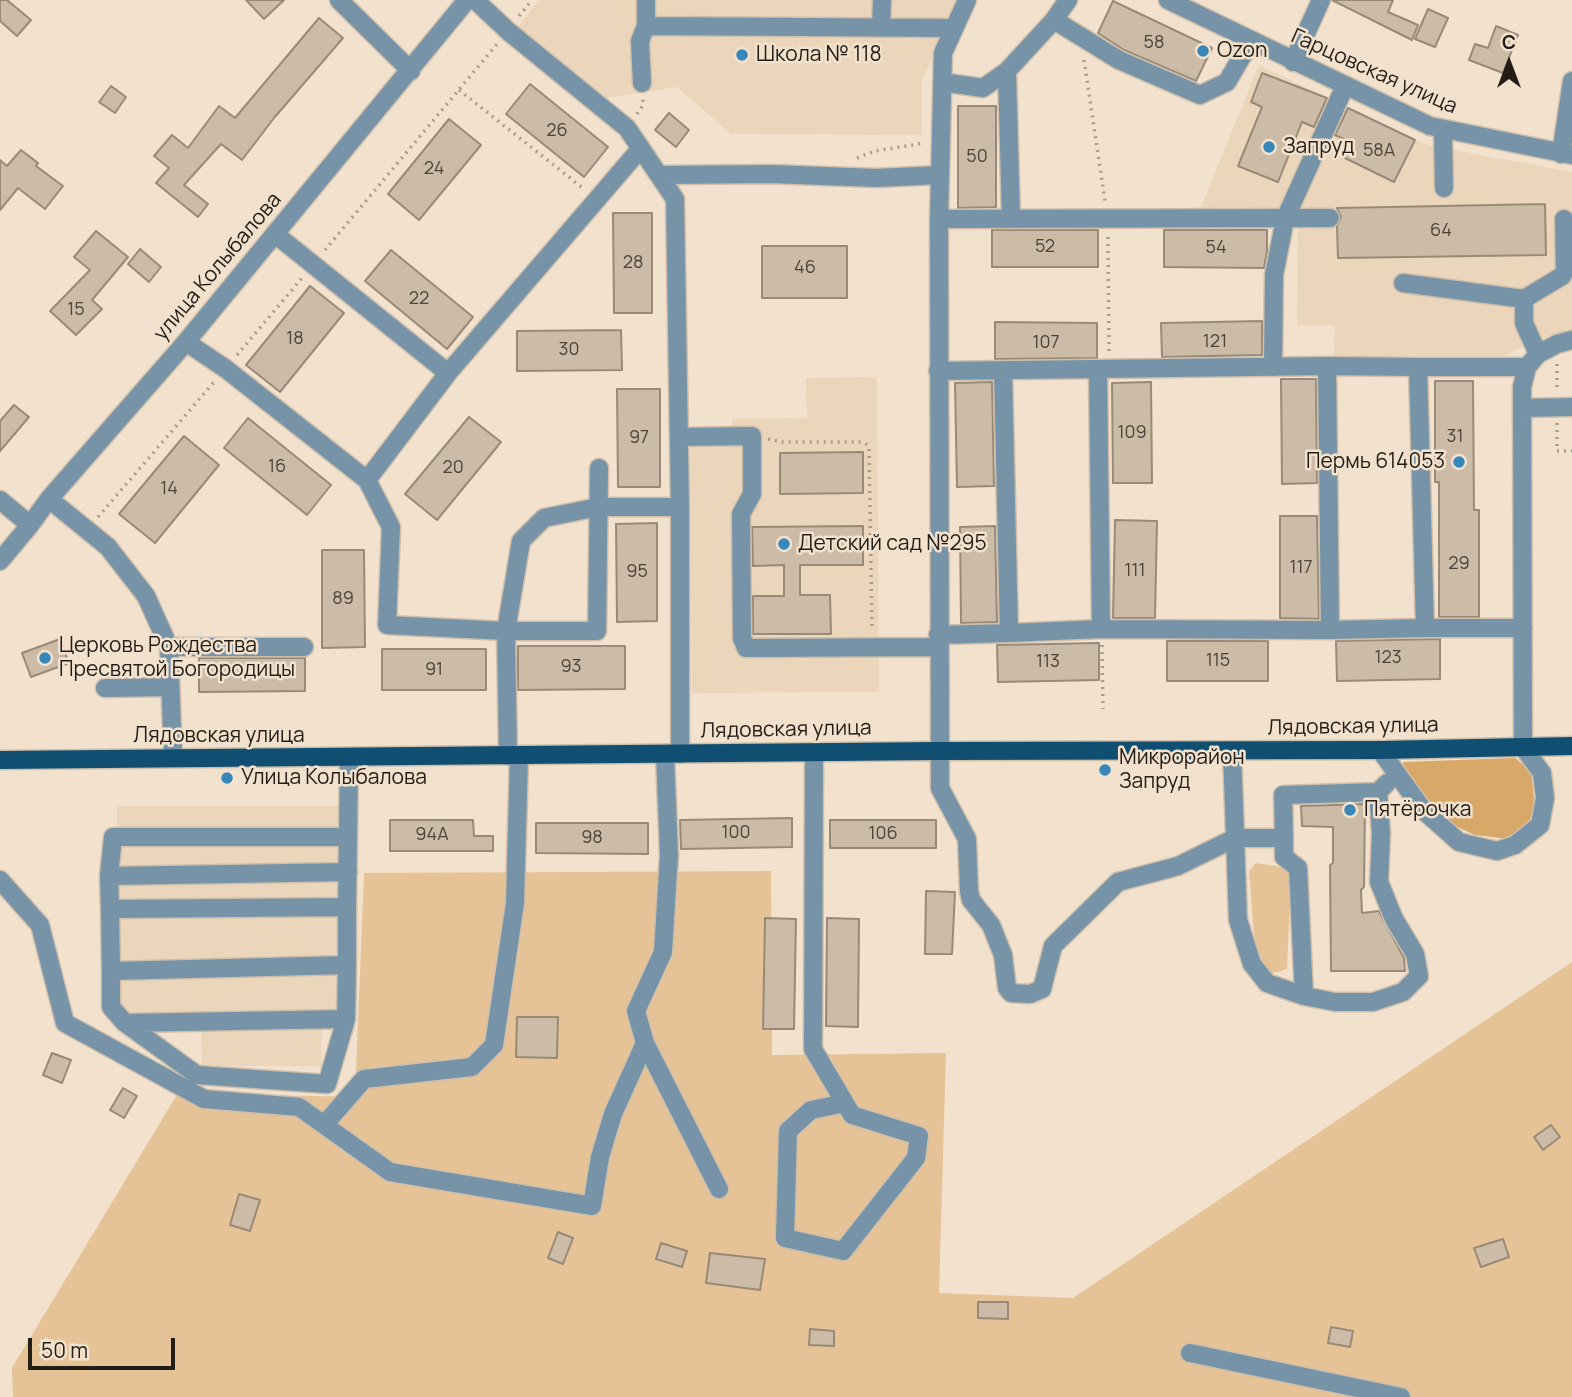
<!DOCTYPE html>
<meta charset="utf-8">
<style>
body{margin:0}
#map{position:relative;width:1572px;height:1397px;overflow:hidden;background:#f2e2cd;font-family:Manrope,sans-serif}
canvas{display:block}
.north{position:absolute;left:1474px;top:28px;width:70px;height:70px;-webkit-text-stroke:5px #f2e2cd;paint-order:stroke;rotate:0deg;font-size:19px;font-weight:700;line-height:28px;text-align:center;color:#231d16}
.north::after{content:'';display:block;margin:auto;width:24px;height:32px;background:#231d16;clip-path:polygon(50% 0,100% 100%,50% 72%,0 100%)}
.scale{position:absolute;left:28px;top:1338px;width:147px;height:32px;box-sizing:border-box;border:4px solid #231d16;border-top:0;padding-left:9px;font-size:21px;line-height:24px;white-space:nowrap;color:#231d16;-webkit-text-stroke:5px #f2e2cd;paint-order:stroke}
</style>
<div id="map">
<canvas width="1572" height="1397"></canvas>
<div class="north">С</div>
<div class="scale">50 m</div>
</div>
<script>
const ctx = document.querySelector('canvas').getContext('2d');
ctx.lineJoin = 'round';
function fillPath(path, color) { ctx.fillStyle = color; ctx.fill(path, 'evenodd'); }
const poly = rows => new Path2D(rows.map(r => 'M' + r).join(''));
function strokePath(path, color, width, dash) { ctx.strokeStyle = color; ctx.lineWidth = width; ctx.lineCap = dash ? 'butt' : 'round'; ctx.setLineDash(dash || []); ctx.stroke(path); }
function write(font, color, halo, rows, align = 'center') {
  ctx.font = font + ' Manrope,sans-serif'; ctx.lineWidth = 5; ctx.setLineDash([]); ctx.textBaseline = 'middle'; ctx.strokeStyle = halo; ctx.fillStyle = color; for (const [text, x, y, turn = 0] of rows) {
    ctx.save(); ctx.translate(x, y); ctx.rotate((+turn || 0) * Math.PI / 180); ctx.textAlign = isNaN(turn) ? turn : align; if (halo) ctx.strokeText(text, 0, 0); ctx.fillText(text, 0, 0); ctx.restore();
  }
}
const built = poly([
 [539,0,959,0,922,81,922,135,731,134,677,87,606,98,517,28],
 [1259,65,1427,145,1572,172,1572,330,1530,342,1505,356,1334,356,1335,325,1297,325,1298,211,1199,212],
 [877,377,879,692,692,693,690,441,732,440,732,419,807,418,806,378],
 [117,806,338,806,338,1014,322,1014,321,1066,202,1066,201,1015,117,1015]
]);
const green = poly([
 [1256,863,1276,866,1289,871,1290,898,1287,969,1278,972,1262,973,1256,961,1249,871],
 [771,871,772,1055,946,1053,939,1293,1073,1298,1572,962,1572,1397,13,1397,12,1368,178,1093,355,1097,364,873]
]);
const forest = poly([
 [1515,758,1531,771,1534,798,1533,812,1526,832,1509,839,1475,835,1451,824,1418,794,1404,771,1403,762]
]);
const building = poly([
 [0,0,7,0,31,20,17,36,0,21,0,0],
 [246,0,284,0,264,19,246,0],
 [1332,0,1393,0,1388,12,1418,25,1412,40,1332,0],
 [1113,1,1212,48,1196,81,1124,50,1098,33,1113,1],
 [1428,9,1448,18,1435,47,1415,39,1428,9],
 [319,18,343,38,274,118,242,160,221,144,184,185,208,204,198,217,156,183,169,168,154,156,172,135,188,148,219,106,235,118,319,18],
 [1496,26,1518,35,1503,73,1469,60,1475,44,1488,48,1496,26],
 [1262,73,1327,98,1314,127,1302,122,1278,182,1238,166,1262,107,1251,102,1262,73],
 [530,84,608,147,584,177,506,114,530,84],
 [111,86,126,97,115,113,99,102,111,86],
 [958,106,996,106,996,207,958,208,958,106],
 [1348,108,1415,140,1394,182,1345,158,1353,143,1335,135,1348,108],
 [669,113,689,130,676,147,655,130,669,113],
 [449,119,481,145,419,220,388,194,449,119],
 [21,150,38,163,36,166,63,186,45,209,18,188,0,210,0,160,7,166,21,150],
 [1545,204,1546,255,1338,258,1337,226,1341,217,1337,208,1545,204],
 [613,213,652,213,652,313,614,313,613,213],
 [992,230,1098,230,1098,267,992,267,992,230],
 [1164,230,1267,230,1267,251,1264,268,1164,267,1164,230],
 [96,231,128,257,92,300,102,309,76,335,50,311,90,270,74,257,96,231],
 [762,246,847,246,847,298,762,298,762,246],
 [140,249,161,267,149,282,128,264,140,249],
 [391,250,473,317,447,349,365,281,391,250],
 [310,286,344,313,280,392,246,365,310,286],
 [1262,321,1262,355,1162,357,1161,323,1262,321],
 [995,322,1097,323,1097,358,995,359,995,322],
 [621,330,622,370,517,371,517,331,621,330],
 [1281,379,1316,379,1317,483,1282,484,1281,379],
 [1435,381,1473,381,1474,510,1479,510,1479,617,1439,617,1439,482,1435,482,1435,381],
 [992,382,994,486,957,487,955,383,992,382],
 [1151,382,1152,483,1113,483,1112,383,1151,382],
 [617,389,660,389,660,487,618,487,617,389],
 [14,405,29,417,0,451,0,421,14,405],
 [469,417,501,442,437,520,405,494,469,417],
 [248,418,331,485,307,515,224,448,248,418],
 [184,436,219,465,155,543,119,514,184,436],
 [863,452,863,493,780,494,780,453,863,452],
 [1280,516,1317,516,1319,619,1280,618,1280,516],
 [1115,520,1157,521,1155,618,1113,618,1115,520],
 [657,523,657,621,617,622,616,524,657,523],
 [863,526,863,565,800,565,800,595,830,595,831,634,753,634,753,596,784,596,784,565,753,566,752,527,863,526],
 [995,526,997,622,961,623,960,527,995,526],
 [322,550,364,550,365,647,322,648,322,550],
 [60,639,69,663,31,677,22,653,60,639],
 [1440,639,1440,679,1337,681,1336,641,1440,639],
 [1167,641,1268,641,1268,681,1167,681,1167,641],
 [1099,643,1099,680,998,682,997,645,1099,643],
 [518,646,625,646,625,689,518,690,518,646],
 [382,649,486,649,486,690,382,690,382,649],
 [199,658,305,658,305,691,199,692,199,658],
 [1365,804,1364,887,1361,890,1362,913,1379,911,1404,958,1405,971,1331,971,1330,865,1333,863,1333,827,1302,826,1301,806,1365,804],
 [792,818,792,847,681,849,680,820,792,818],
 [390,820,473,820,474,836,493,836,493,851,390,851,390,820],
 [830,820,936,820,936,848,830,848,830,820],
 [536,823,648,823,648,854,536,853,536,823],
 [926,891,955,892,952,954,925,954,926,891],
 [765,918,796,919,794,1029,763,1029,765,918],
 [827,918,859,919,858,1027,826,1026,827,918],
 [517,1017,558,1017,557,1058,516,1057,517,1017],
 [52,1053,71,1060,62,1083,43,1075,52,1053],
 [123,1088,137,1096,124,1118,110,1110,123,1088],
 [1551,1125,1560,1137,1543,1150,1534,1137,1551,1125],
 [239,1194,260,1200,250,1231,230,1225,239,1194],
 [558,1232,573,1238,563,1264,548,1258,558,1232],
 [1503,1239,1509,1257,1481,1267,1474,1248,1503,1239],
 [661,1243,687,1251,682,1267,656,1259,661,1243],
 [710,1253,765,1259,760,1290,706,1283,710,1253],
 [978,1302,1008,1302,1008,1319,978,1318,978,1302],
 [1331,1327,1353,1331,1350,1347,1328,1343,1331,1327],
 [810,1329,834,1331,834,1346,809,1345,810,1329]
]);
const path = poly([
 [519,16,532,0],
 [1084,60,1105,201],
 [459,90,584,189],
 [637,114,643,105,643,99],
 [857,158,875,151,925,143],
 [1108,237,1109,351],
 [325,250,497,44],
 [237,355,302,278],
 [1557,364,1557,391],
 [1557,423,1557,451,1572,451],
 [768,439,783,442,858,442,865,443,869,447,872,630],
 [98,517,214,382],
 [1102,645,1103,709]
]);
const minor = poly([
 [339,0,411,71],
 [475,0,508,31,627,128,675,199,680,507,680,754],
 [646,0,646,26,954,28],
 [967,0,943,53,939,219,940,788,967,839,969,891,971,900,991,925,1003,955,1007,988,1011,993,1030,994,1042,989,1053,946,1118,882,1178,866,1235,838,1284,838,1283,795,1378,792],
 [1168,0,1430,126,1572,155],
 [1054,20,1119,60,1200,95,1227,82,1251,41],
 [881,28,882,0],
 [1293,62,1321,0],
 [1007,71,1011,219],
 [942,82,983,88,1007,71,1054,20,1068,0],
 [642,83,640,41,646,26],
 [1443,131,1444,188],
 [1561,154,1572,81],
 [659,175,771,174,876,178,940,175],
 [939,219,1330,218],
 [1403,283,1524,299],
 [186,342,226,369,367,480,448,373,275,234],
 [1538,354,1524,323,1524,299,1562,276,1565,271,1564,219],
 [1273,367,1274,275,1285,219,1345,86],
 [1098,370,1101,629,1330,630,1327,366,1418,367],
 [938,371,1327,366],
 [448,373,641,148],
 [1522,408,1572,407],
 [679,437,752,436,752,494,741,514,742,638,746,648,938,647],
 [367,480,391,527,387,625,506,631,597,631,599,468],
 [49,499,108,547,146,596,169,647,173,758],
 [0,500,30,525],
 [0,561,30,525,49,499,186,342,467,0],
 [1523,628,1425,628,1418,367,1527,367],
 [1330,630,1425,628],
 [1009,633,1101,629],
 [938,635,1009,633,1003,371],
 [169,647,304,647],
 [105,688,170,687],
 [1380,750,1423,810,1459,842,1497,851,1515,845,1540,825,1545,798,1542,773,1523,747,1522,387,1527,367,1538,354,1557,344,1572,340],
 [1232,751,1238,920,1252,964,1267,983,1304,996,1335,1002,1373,1002,1403,992,1419,976,1415,954,1394,919,1379,882,1381,833,1378,792,1387,783],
 [814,753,813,1049,852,1115,919,1136,916,1158,843,1251,785,1238,788,1131,811,1110,845,1103],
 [665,754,669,855,663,952,636,1011,645,1043,719,1189],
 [508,756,506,631,521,541,544,518,598,507,680,507],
 [1284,838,1284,857,1298,868,1304,996],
 [109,876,113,837,348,837],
 [0,880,40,925,65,1023,204,1099,299,1107,390,1172,592,1206,600,1157,613,1114,645,1043],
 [110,909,109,876,348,872],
 [347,965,111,971,111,1007,125,1023,346,1019,347,965,347,907,348,837,349,757],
 [111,971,110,909,347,907],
 [125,1023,197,1075,327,1084,346,1019],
 [324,1125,364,1079,472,1067,494,1045,515,903,519,756],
 [1190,1353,1401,1397]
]);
const major = poly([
 [0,760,938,751,1380,750,1572,746]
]);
const markers = [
 [1203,51,7,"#3788b9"],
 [742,55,7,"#3788b9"],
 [1269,147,7,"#3788b9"],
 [1459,462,7,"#3788b9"],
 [784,544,7,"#3788b9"],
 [45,658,7,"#3788b9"],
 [1105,770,7,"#3788b9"],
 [227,778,7,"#3788b9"],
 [1350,810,7,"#3788b9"]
];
const numberNames = [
 ["58",1154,43],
 ["26",557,131],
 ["58А",1379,151],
 ["50",977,157],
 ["24",434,169],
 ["64",1441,231],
 ["52",1045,247],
 ["54",1216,248],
 ["28",633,263],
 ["46",805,268],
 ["22",419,299],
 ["15",76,310],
 ["18",295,339],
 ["121",1215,342],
 ["107",1046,343],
 ["30",569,350],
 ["109",1132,433],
 ["31",1455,437],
 ["97",639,438],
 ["16",277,467],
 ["20",453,468],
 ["14",169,489],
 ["29",1459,564],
 ["117",1301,568],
 ["111",1135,571],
 ["95",637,572],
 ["89",343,599],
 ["123",1388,658],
 ["115",1218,661],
 ["113",1048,662],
 ["93",571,667],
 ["91",434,670],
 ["100",736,833],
 ["106",883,834],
 ["94А",432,835],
 ["98",592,838]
];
const poiNames = [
 ["Ozon",1217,51],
 ["Школа № 118",756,55],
 ["Запруд",1283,147],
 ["Пермь 614053",1445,462,"right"],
 ["Детский сад №295",798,544],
 ["Церковь Рождества",59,646],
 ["Пресвятой Богородицы",59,670],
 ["Микрорайон",1119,758],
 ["Запруд",1119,782],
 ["Улица Колыбалова",241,778],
 ["Пятёрочка",1364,810]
];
const streetNames = [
 ["Гарцовская улица",1374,72,24],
 ["улица Колыбалова",218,267,-50],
 ["Лядовская улица",1353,727,-1],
 ["Лядовская улица",786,730,-1],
 ["Лядовская улица",219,736]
];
fillPath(built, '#ebd6bb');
fillPath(green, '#e5c397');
fillPath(forest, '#d7a867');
fillPath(building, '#cbbba7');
strokePath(building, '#998a77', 2);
strokePath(minor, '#cdbfac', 21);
strokePath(major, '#cdbfac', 21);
strokePath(path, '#a99d8d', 3.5, [2, 5]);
strokePath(minor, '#7693a8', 18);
strokePath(major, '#104f72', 18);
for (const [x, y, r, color] of markers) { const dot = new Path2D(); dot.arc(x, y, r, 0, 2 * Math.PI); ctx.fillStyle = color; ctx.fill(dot); strokePath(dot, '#f2e2cd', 2.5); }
write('18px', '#4d443a', null, numberNames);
write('21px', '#231d16', '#f2e2cd', poiNames, 'left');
write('21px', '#231d16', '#f2e2cd', streetNames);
</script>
